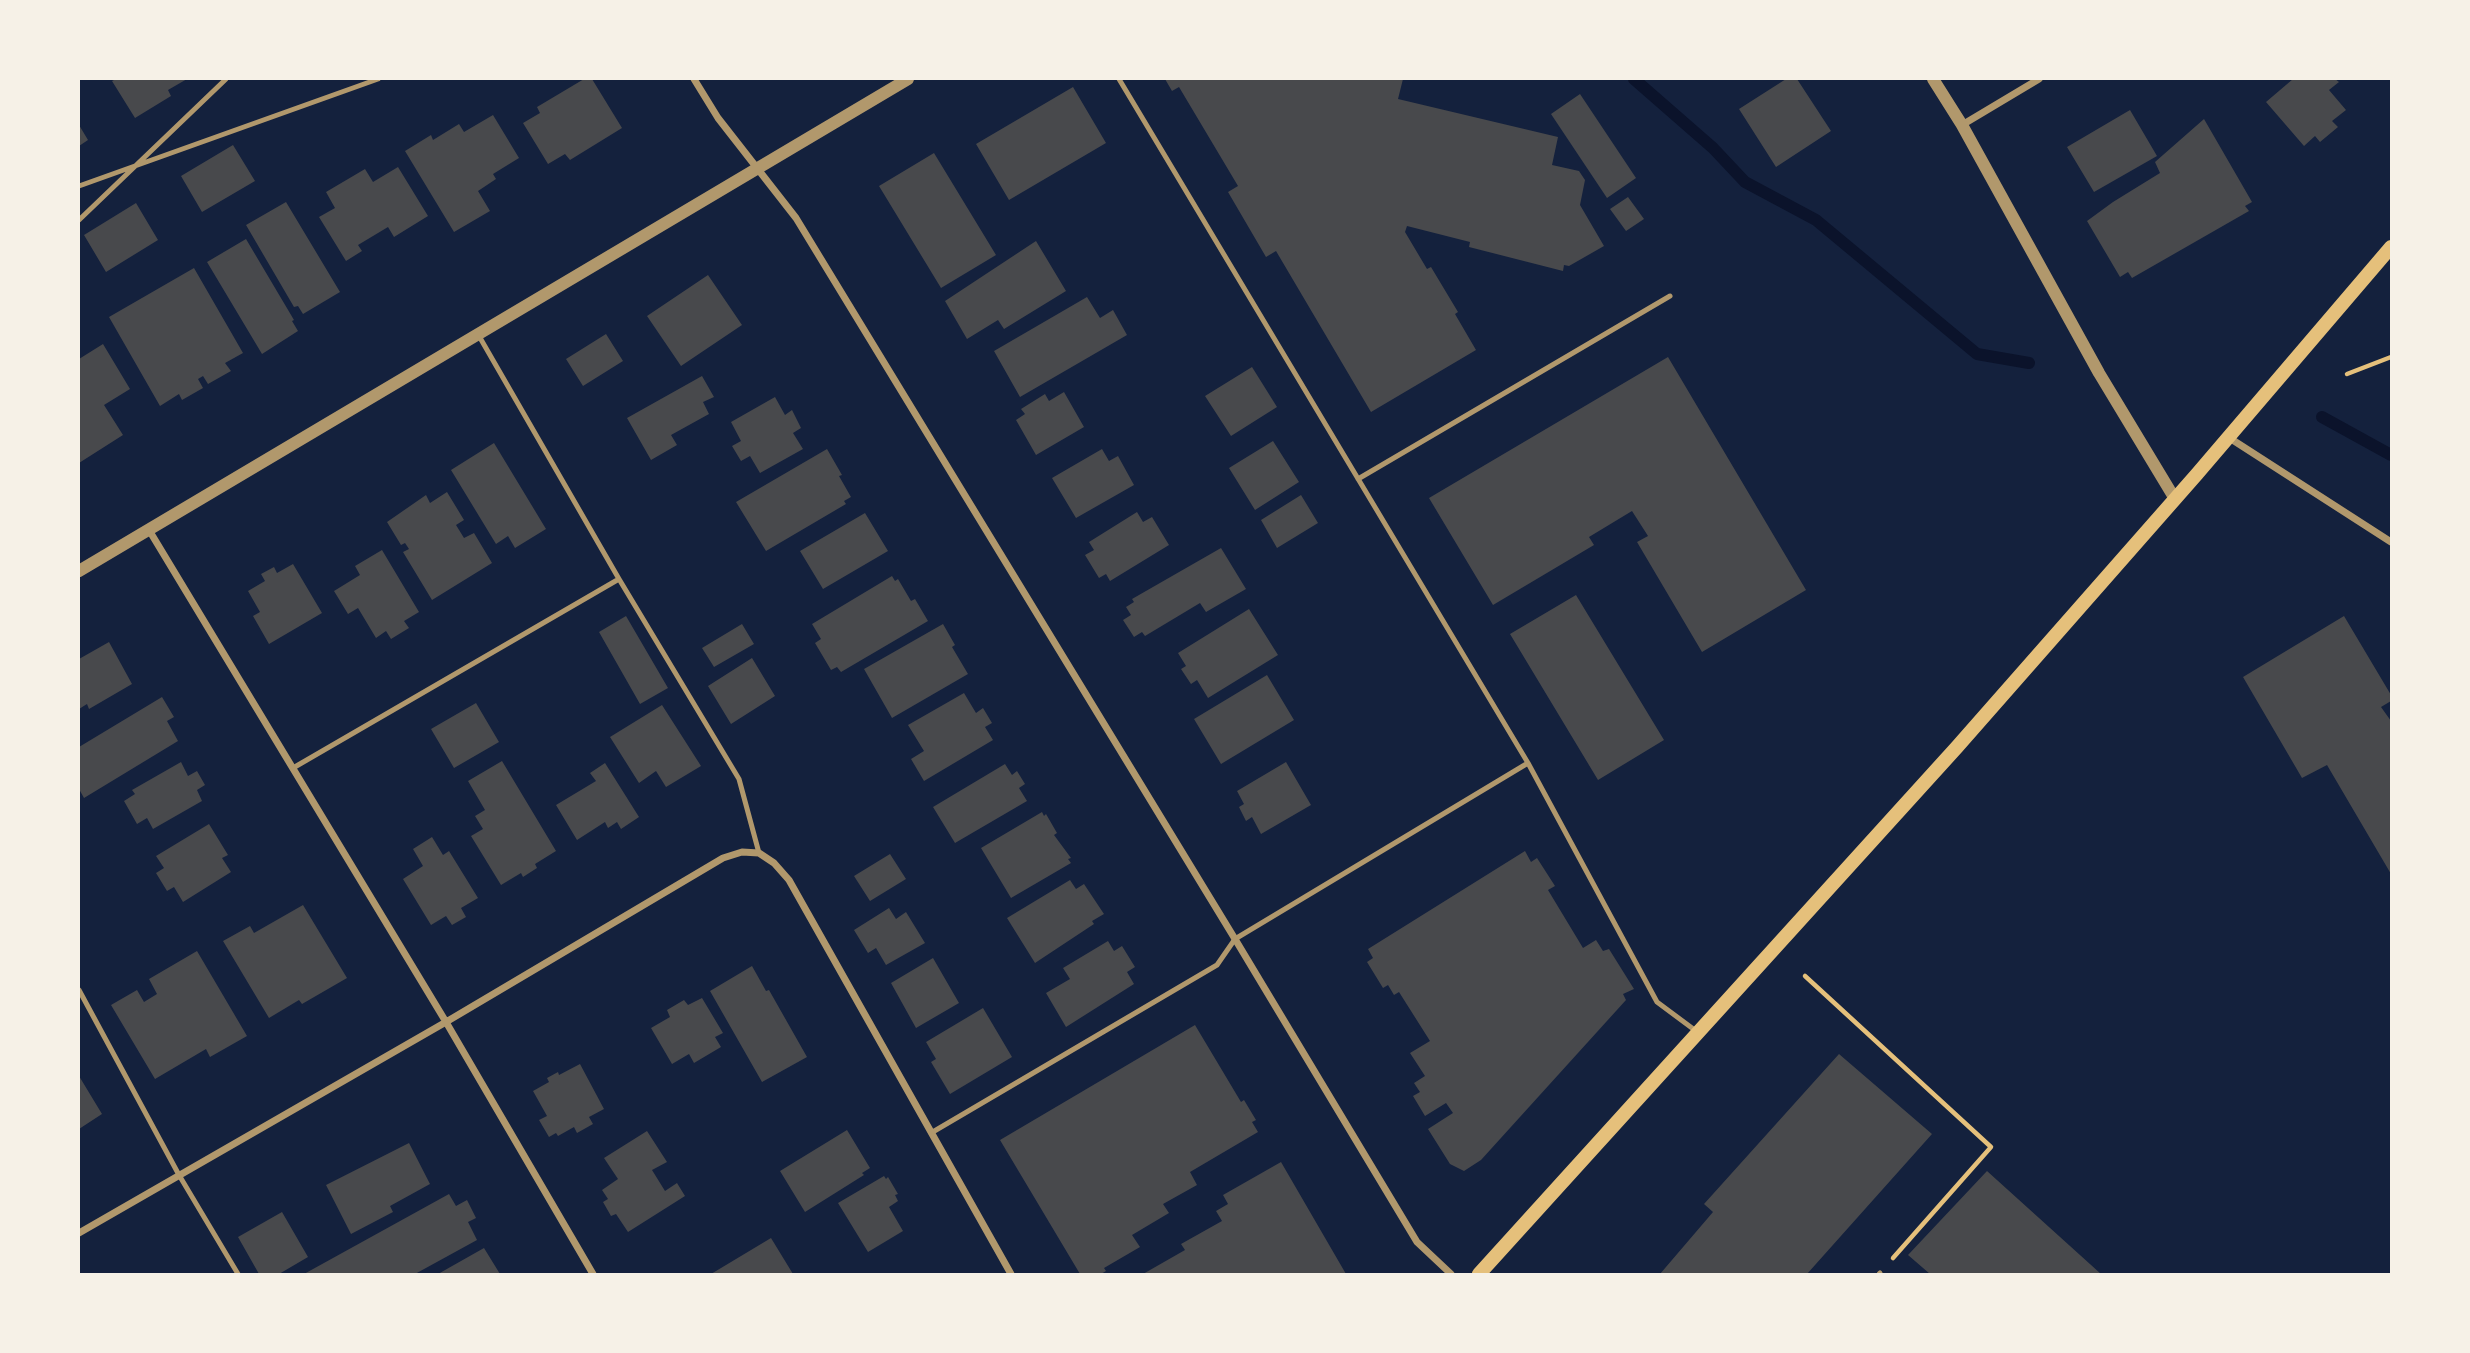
<!DOCTYPE html>
<style>
body{margin:0}
#map{position:relative;width:2470px;height:1353px;overflow:hidden;background:#14213d;font-family:Cabin,sans-serif}
canvas{display:block}
.frame{position:absolute;inset:0;border:80px solid #f6f1e7;pointer-events:none}
</style>
<div id="map">
<canvas width="2470" height="1353"></canvas>
<div class="frame"></div>
</div>
<script>
const ctx = document.querySelector('canvas').getContext('2d');
ctx.lineJoin = 'round';
const poly = rows => new Path2D(rows.map(r => 'M' + r).join(''));
function strokePath(path, color, width, dash) { ctx.strokeStyle = color; ctx.lineWidth = width; ctx.lineCap = dash ? 'butt' : 'round'; ctx.setLineDash(dash || []); ctx.stroke(path); }
function fillPath(path, color) { ctx.fillStyle = color; ctx.fill(path, 'evenodd'); }
const stream = poly([
 [1634,79,1713,148,1745,182,1816,220,1977,354,2029,363],
 [2322,417,2391,455]
]);
const building = poly([
 [116,79,187,79,168,90,171,96,135,118,112,81],
 [584,79,592,79,622,128,570,160,565,154,548,164,523,123,540,113,537,107],
 [1165,79,1403,79,1398,99,1558,137,1552,165,1579,171,1585,180,1580,205,1604,246,1569,266,1564,265,1563,271,1469,247,1470,242,1407,226,1405,232,1427,269,1431,267,1458,312,1455,314,1476,350,1371,412,1276,251,1266,257,1228,192,1238,186,1179,87,1172,91],
 [1786,79,1797,79,1831,131,1776,167,1739,109],
 [2293,79,2335,79,2339,82,2329,90,2346,110,2332,121,2338,127,2320,142,2315,136,2304,146,2266,102],
 [1073,87,1106,143,1009,200,976,144],
 [1580,94,1636,178,1607,198,1551,114],
 [2130,110,2157,156,2094,192,2067,147],
 [493,115,519,158,493,174,496,179,478,191,490,211,454,232,405,151,431,135,433,140,459,124,464,132],
 [2204,119,2252,202,2245,206,2249,211,2132,278,2128,272,2120,277,2087,221,2113,202,2160,173,2155,162],
 [79,125,88,140,79,146],
 [233,145,255,181,202,212,181,176],
 [934,153,996,255,941,288,879,186],
 [398,167,428,216,394,237,388,227,358,245,362,251,346,261,319,217,335,208,326,192,365,169,373,182],
 [1628,197,1644,219,1626,231,1610,209],
 [286,202,340,292,303,314,298,306,294,307,246,225],
 [136,203,158,240,106,272,84,235],
 [246,239,294,320,292,321,298,331,262,354,207,262],
 [1036,241,1066,291,1004,329,998,320,967,339,945,301],
 [194,268,243,353,225,363,231,371,208,384,203,376,198,379,203,388,182,400,179,394,160,406,109,317],
 [708,275,742,325,681,366,647,316],
 [1087,297,1100,318,1113,310,1127,335,1020,397,994,351],
 [606,334,623,361,583,386,566,359],
 [103,344,130,389,104,405,123,435,79,463,79,359],
 [1668,357,1806,590,1702,652,1637,542,1648,536,1632,511,1589,537,1594,545,1493,605,1429,498],
 [1252,367,1277,407,1231,436,1205,396],
 [702,376,714,397,703,402,709,414,671,435,677,445,651,460,627,418],
 [1064,392,1084,427,1036,455,1016,420,1025,414,1021,409,1045,394,1049,401],
 [775,397,785,415,792,410,801,428,793,433,803,449,760,473,750,456,741,461,732,446,741,441,731,422],
 [1273,441,1299,482,1255,510,1229,468],
 [494,443,546,529,515,548,508,536,496,544,451,470],
 [827,449,842,475,839,476,851,497,844,501,846,504,766,551,736,502],
 [1102,449,1109,461,1118,456,1134,485,1076,518,1052,478],
 [447,492,464,520,456,525,464,538,474,533,492,563,432,600,403,552,409,549,405,543,401,545,387,522,426,495,430,503],
 [1301,495,1318,523,1277,548,1261,520],
 [1137,512,1143,522,1152,517,1169,545,1110,581,1106,574,1099,578,1085,555,1094,550,1089,542],
 [865,513,888,551,823,589,800,551],
 [1221,548,1246,589,1206,612,1200,603,1145,636,1142,632,1134,637,1123,620,1131,615,1126,607,1134,602,1132,599],
 [382,550,419,612,404,621,409,628,391,639,386,631,376,638,358,608,348,614,334,591,360,575,355,566],
 [293,564,322,613,269,644,253,616,260,612,248,591,265,581,261,574,274,567,277,573],
 [892,576,895,581,898,579,911,601,915,599,928,621,841,672,837,667,831,670,815,643,821,639,812,624],
 [1576,595,1664,740,1598,780,1510,634],
 [1249,609,1278,655,1208,698,1197,680,1191,684,1181,669,1186,666,1178,653],
 [626,616,668,688,640,704,599,632],
 [2344,616,2391,695,2391,701,2381,707,2391,721,2391,874,2327,765,2302,778,2243,677],
 [742,624,754,644,714,667,702,648],
 [943,624,955,645,952,647,968,674,892,718,864,669],
 [109,642,132,684,89,709,87,704,79,709,79,659],
 [752,658,775,696,731,724,708,686],
 [1267,675,1294,720,1221,764,1194,719],
 [964,693,976,713,983,708,992,723,985,727,993,740,924,781,911,759,924,751,908,725],
 [162,697,174,717,167,721,178,741,84,798,79,789,79,747],
 [476,703,499,742,454,768,431,729],
 [662,705,701,766,666,787,656,771,639,783,610,737],
 [502,761,556,851,535,864,537,868,523,877,521,873,501,885,471,836,483,829,475,816,485,810,468,781],
 [181,762,188,776,197,771,205,785,197,790,202,801,153,829,147,818,137,824,124,801,135,794,132,790],
 [1286,762,1311,805,1261,834,1252,817,1246,821,1239,807,1244,804,1237,791],
 [605,763,639,817,621,829,617,822,608,828,605,822,577,840,556,805,596,781,590,773],
 [1005,764,1012,775,1017,771,1025,784,1019,788,1027,801,955,843,933,807],
 [1042,812,1044,816,1046,814,1057,833,1054,835,1071,858,1068,859,1071,863,1011,898,981,848],
 [209,824,228,855,222,858,231,872,183,902,174,887,167,891,156,873,164,868,156,856],
 [432,837,443,855,449,851,478,898,461,908,466,917,452,925,446,916,431,925,403,879,423,866,413,849],
 [1525,851,1531,862,1537,858,1555,886,1548,890,1583,948,1596,940,1603,951,1609,949,1634,989,1623,994,1626,1000,1481,1160,1464,1171,1450,1164,1428,1129,1453,1113,1446,1103,1425,1116,1413,1096,1420,1092,1414,1083,1425,1076,1410,1053,1430,1041,1399,992,1394,995,1388,985,1383,988,1367,962,1373,958,1368,949],
 [890,854,906,879,870,901,854,876],
 [1070,880,1076,889,1084,884,1104,914,1092,921,1094,924,1035,963,1007,918],
 [303,905,347,978,302,1004,299,1000,269,1018,223,941,250,926,254,933],
 [889,908,896,919,906,912,925,943,886,965,876,948,868,953,854,930],
 [1108,941,1114,951,1122,946,1135,967,1127,972,1134,984,1066,1027,1046,993,1070,979,1063,968],
 [197,951,247,1036,210,1057,206,1049,155,1079,111,1005,137,990,144,1002,157,994,149,979],
 [933,958,959,1003,916,1028,891,983],
 [752,966,766,991,769,990,807,1057,762,1082,710,991],
 [702,998,723,1033,715,1037,721,1047,694,1063,689,1054,672,1064,651,1028,670,1017,667,1010,684,1000,688,1005],
 [983,1008,1012,1057,950,1094,931,1062,936,1059,926,1042],
 [1195,1025,1241,1102,1244,1100,1256,1120,1252,1122,1258,1132,1190,1172,1197,1185,1163,1204,1169,1213,1132,1235,1140,1247,1104,1268,1106,1271,1101,1274,1080,1274,1000,1140],
 [1839,1054,1932,1134,1807,1274,1660,1274,1713,1212,1704,1204],
 [580,1064,604,1109,589,1117,593,1124,577,1133,574,1127,558,1136,556,1133,549,1137,539,1120,547,1116,533,1091,549,1082,547,1078,558,1072,559,1075],
 [79,1076,102,1114,79,1129],
 [847,1130,870,1168,862,1173,864,1175,805,1212,780,1171],
 [647,1131,667,1162,652,1170,665,1191,677,1183,685,1196,628,1232,616,1214,611,1216,603,1202,608,1199,602,1190,618,1179,604,1158],
 [409,1143,430,1184,390,1206,393,1212,351,1234,326,1185],
 [1281,1162,1346,1274,1143,1274,1185,1250,1181,1244,1222,1221,1216,1211,1228,1204,1223,1195],
 [1987,1171,2101,1274,1930,1274,1908,1255],
 [884,1176,886,1179,888,1177,898,1194,895,1195,898,1201,889,1207,903,1231,868,1252,838,1203],
 [449,1194,456,1206,467,1200,476,1218,468,1222,477,1240,415,1274,304,1274],
 [282,1212,308,1257,279,1274,259,1274,238,1237],
 [771,1238,793,1274,711,1274],
 [484,1248,500,1274,438,1274]
]);
const path = poly([
 [2347,374,2391,357],
 [1805,976,1991,1147,1893,1258]
]);
const service = poly([
 [79,186,378,79],
 [79,220,226,79],
 [479,336,619,579,739,779,759,853],
 [1358,479,1670,296],
 [1528,763,1657,1002,1696,1031],
 [293,768,619,579],
 [79,990,179,1175,238,1274],
 [931,1133,1217,965,1235,939,1528,763,1119,79],
 [1879,1274,1880,1273]
]);
const minor = poly([
 [694,79,718,118,796,218,1235,939,1417,1242,1451,1274],
 [1962,125,2039,79],
 [2228,437,2391,542],
 [149,530,446,1022,593,1274],
 [79,1233,446,1022,723,858,742,852,759,853,774,863,789,880,1011,1274]
]);
const tertiary = poly([
 [1933,79,1962,125,2099,373,2175,499],
 [79,571,908,79]
]);
const secondary = poly([
 [1479,1274,1957,747,2197,474,2391,247]
]);
strokePath(stream, '#0b132b', 12);
fillPath(building, '#48494c');
strokePath(path, '#e5c07b', 4.5);
strokePath(service, '#b1986c', 5);
strokePath(minor, '#b1986c', 7);
strokePath(tertiary, '#b1986c', 12);
strokePath(secondary, '#e5c07b', 14);
</script>
